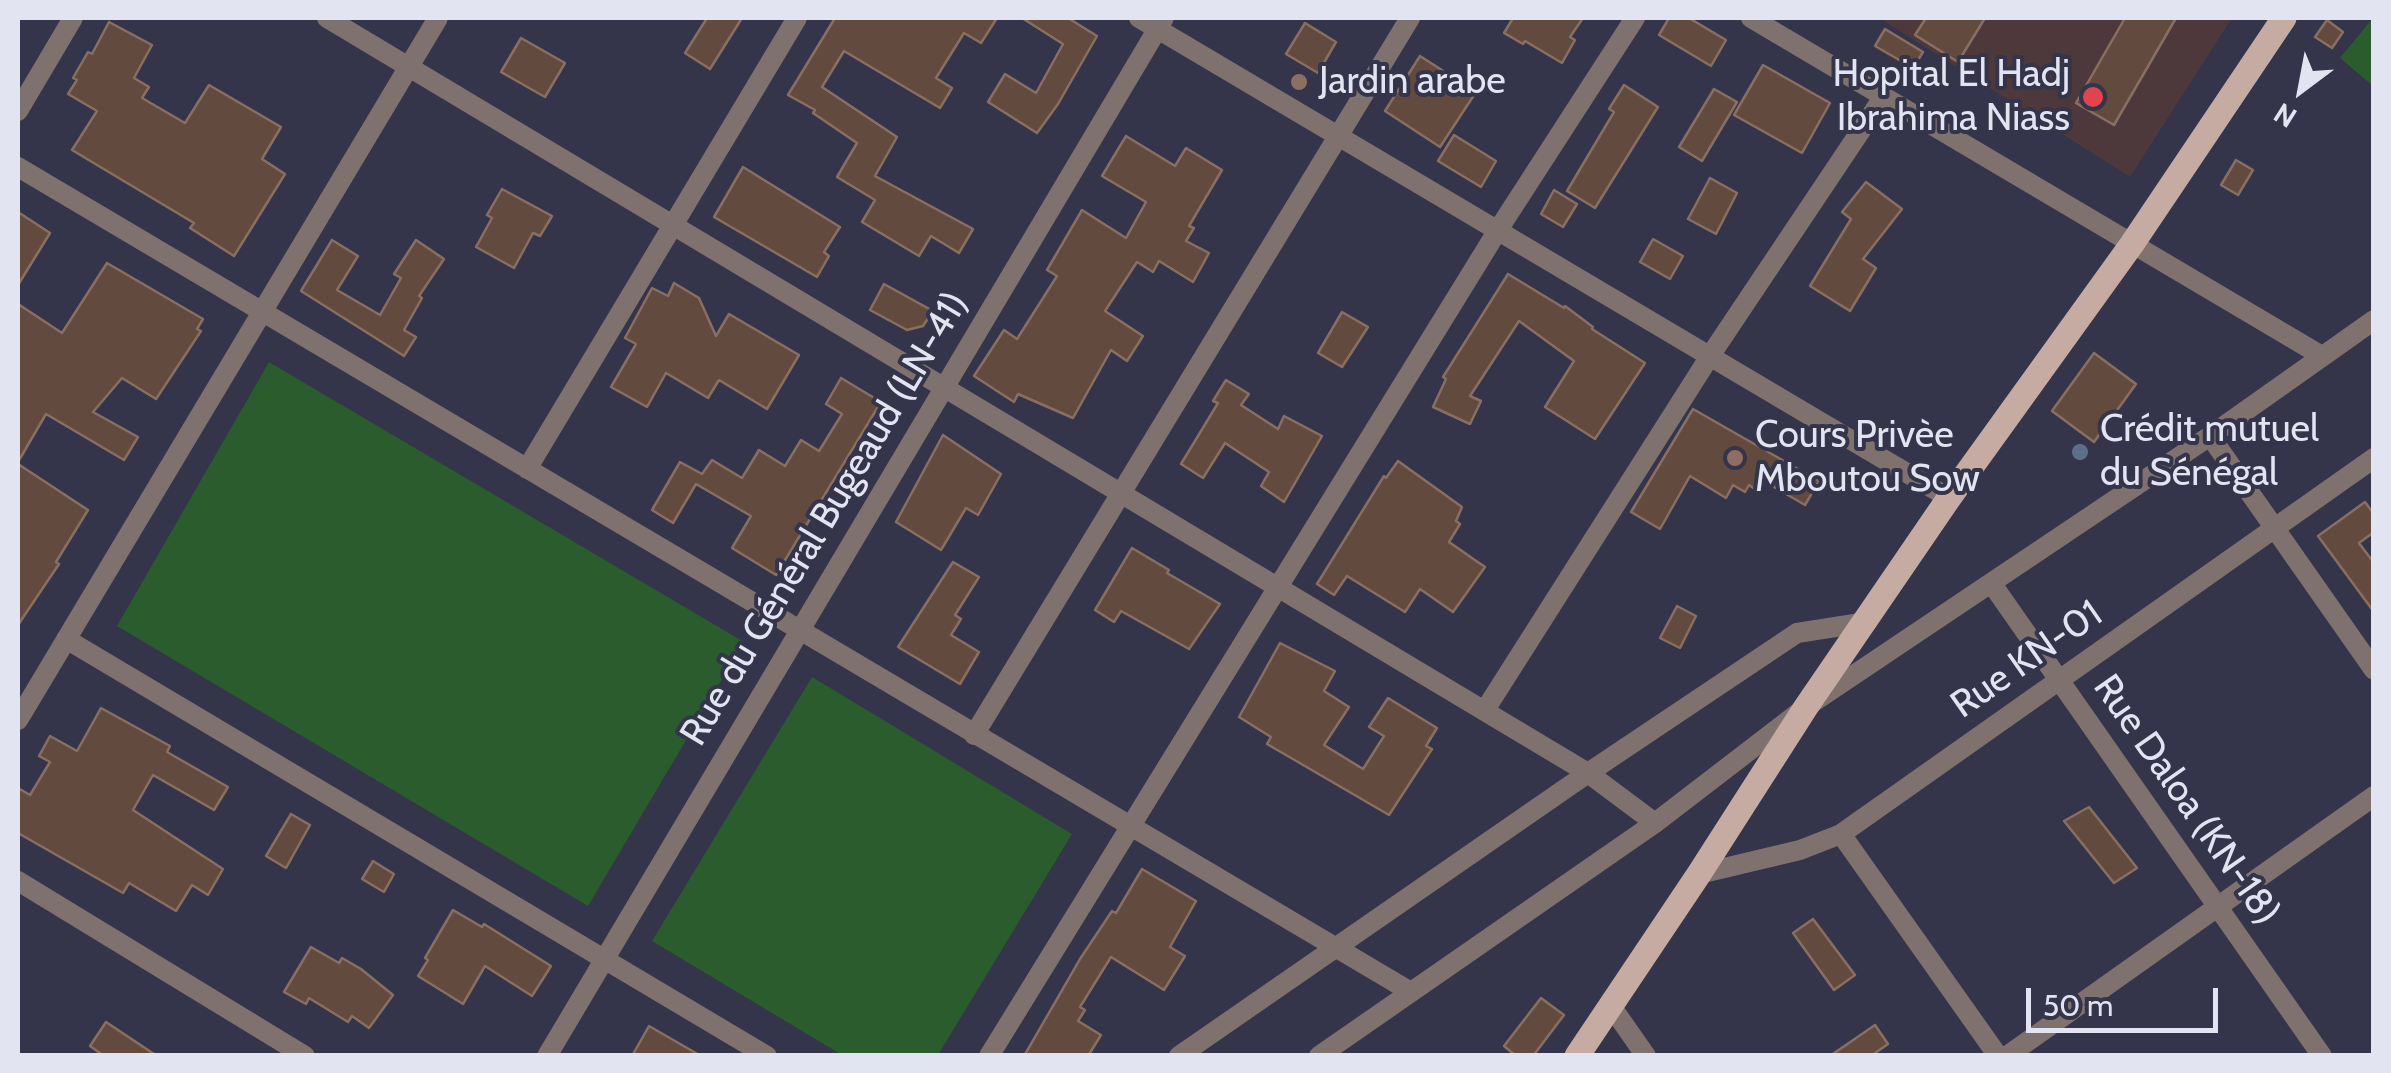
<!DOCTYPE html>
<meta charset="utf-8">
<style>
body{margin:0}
#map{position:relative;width:2391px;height:1073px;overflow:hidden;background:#34344a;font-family:Cabin,sans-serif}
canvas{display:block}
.frame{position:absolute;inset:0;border:20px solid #e3e4f2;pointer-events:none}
.north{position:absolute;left:2251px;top:40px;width:100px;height:100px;-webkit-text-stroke:8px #34344a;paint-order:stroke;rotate:212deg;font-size:28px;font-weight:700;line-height:40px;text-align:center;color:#e3e4f2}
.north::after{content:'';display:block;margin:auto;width:35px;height:45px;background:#e3e4f2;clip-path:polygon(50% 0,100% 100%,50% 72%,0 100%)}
.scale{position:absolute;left:2026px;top:988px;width:192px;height:45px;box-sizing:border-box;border:5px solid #e3e4f2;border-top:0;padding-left:12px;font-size:30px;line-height:35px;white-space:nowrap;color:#e3e4f2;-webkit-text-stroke:8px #34344a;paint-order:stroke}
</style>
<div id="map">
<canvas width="2391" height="1073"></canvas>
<div class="frame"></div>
<div class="north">N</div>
<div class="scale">50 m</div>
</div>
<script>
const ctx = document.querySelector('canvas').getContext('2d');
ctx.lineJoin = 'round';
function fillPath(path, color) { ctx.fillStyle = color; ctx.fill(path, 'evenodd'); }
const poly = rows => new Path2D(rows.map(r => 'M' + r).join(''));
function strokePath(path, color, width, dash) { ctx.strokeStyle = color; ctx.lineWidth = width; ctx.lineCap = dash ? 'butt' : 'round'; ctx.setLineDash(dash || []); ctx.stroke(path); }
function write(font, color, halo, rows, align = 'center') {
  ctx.font = font + ' Cabin,sans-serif'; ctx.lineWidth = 8; ctx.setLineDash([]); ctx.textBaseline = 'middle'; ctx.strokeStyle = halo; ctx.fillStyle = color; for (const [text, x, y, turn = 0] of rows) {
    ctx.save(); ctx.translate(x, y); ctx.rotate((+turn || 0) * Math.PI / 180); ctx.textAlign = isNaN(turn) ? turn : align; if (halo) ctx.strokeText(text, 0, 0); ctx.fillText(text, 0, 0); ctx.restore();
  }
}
const medical = poly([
 [1879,18,2232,18,2130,177]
]);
const green = poly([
 [2373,18,2374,18,2373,86,2340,58],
 [269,362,744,642,588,906,117,626],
 [812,677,1072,834,938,1055,842,1055,652,941]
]);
const building = poly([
 [707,18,742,18,710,69,685,53,707,18],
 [835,18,997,18,981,43,964,33,936,78,952,88,940,108,844,51,822,87,897,137,875,176,973,229,959,253,931,236,919,256,862,222,875,200,837,177,857,143,813,113,815,110,788,95,835,18],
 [1022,18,1068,18,1097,36,1058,104,1037,133,988,102,1005,74,1036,93,1063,44,1022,18],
 [1513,18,1583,18,1570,37,1575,40,1562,63,1525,41,1523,44,1504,33,1513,18],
 [1669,18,1689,18,1726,40,1711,66,1659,35,1669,18],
 [1926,18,1985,18,1958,62,1915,35,1926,18],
 [2125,18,2176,18,2114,125,2076,103,2125,18],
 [2327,20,2343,32,2332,48,2315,37,2327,20],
 [109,22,152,45,134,78,149,87,142,98,185,123,209,85,281,127,262,159,285,174,234,256,190,228,194,223,72,150,97,111,68,94,77,80,73,78,88,52,92,54,109,22],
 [1305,23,1336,42,1318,73,1286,54,1305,23],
 [1885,29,1923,52,1913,68,1875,46,1885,29],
 [521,38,565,63,545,97,501,72,521,38],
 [1420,56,1476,92,1440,147,1385,111,1420,56],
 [1763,65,1830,103,1802,153,1734,115,1763,65],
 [1624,85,1658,107,1595,208,1567,191,1614,112,1609,109,1624,85],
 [1714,89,1737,102,1702,161,1679,147,1714,89],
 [1454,135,1496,161,1481,187,1438,161,1454,135],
 [1126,136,1175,166,1186,148,1222,170,1189,226,1194,228,1186,241,1209,253,1193,282,1159,261,1153,272,1137,262,1105,311,1143,336,1127,361,1111,350,1073,418,1018,394,1014,402,974,376,1004,330,1017,339,1057,276,1047,270,1082,210,1126,238,1146,202,1102,176,1126,136],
 [2236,160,2253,170,2238,195,2221,185,2236,160],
 [743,167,840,227,824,252,829,256,817,277,714,217,743,167],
 [1710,178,1737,193,1716,234,1688,219,1710,178],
 [1866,182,1902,209,1863,259,1876,268,1850,311,1810,286,1851,219,1842,212,1866,182],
 [502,189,552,216,540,236,533,233,514,268,476,247,492,218,487,215,502,189],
 [1554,190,1577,204,1563,227,1541,214,1554,190],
 [18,212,50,233,18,285,18,212],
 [1653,239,1683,256,1670,279,1640,262,1653,239],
 [332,240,358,256,337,290,380,315,401,278,394,274,416,240,444,259,419,296,422,298,404,330,416,337,404,356,301,291,332,240],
 [107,263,203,319,197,329,201,331,156,399,122,378,93,412,138,437,124,460,46,414,18,462,18,304,62,333,107,263],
 [1508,274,1564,308,1565,306,1593,327,1592,329,1645,363,1595,439,1545,407,1574,361,1519,321,1470,396,1481,401,1470,424,1433,407,1446,379,1443,377,1508,274],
 [674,283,699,298,716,336,729,314,799,355,767,409,719,380,708,398,666,373,647,407,611,387,636,344,625,338,652,288,668,296,674,283],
 [884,284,933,311,923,326,907,330,870,310,884,284],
 [1342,312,1368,327,1342,367,1318,353,1342,312],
 [2094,353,2136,384,2094,442,2052,411,2094,353],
 [841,378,881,402,776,575,732,548,751,516,696,484,673,523,652,510,680,462,702,474,712,460,742,478,759,450,785,466,801,440,819,451,842,414,826,404,841,378],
 [1226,380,1249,394,1241,405,1278,429,1284,416,1322,436,1284,502,1261,486,1269,472,1225,443,1203,478,1181,464,1218,403,1213,401,1226,380],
 [1693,409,1819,481,1805,505,1762,480,1756,490,1749,485,1745,492,1733,485,1726,498,1690,476,1660,529,1631,512,1693,409],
 [943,435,1001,474,978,515,966,508,941,550,896,522,943,435],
 [1398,461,1462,507,1456,521,1460,524,1449,542,1485,567,1453,612,1420,589,1405,612,1347,576,1334,595,1317,584,1384,476,1386,478,1398,461],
 [18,464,88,510,56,562,59,564,18,625,18,464],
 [2365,502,2374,514,2374,532,2359,543,2374,563,2374,612,2318,536,2365,502],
 [1132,548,1169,570,1167,573,1220,604,1189,649,1121,611,1114,622,1095,610,1132,548],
 [953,562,979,577,955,615,961,619,951,635,979,652,960,684,898,647,953,562],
 [1677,606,1696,616,1680,648,1660,638,1677,606],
 [1280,643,1335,671,1324,691,1349,707,1324,745,1363,769,1384,736,1369,727,1388,698,1437,728,1426,746,1432,749,1389,815,1267,744,1271,737,1239,717,1280,643],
 [101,708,170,746,167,752,228,787,214,810,153,775,133,810,223,869,208,895,192,885,176,911,129,883,123,893,18,833,18,788,30,795,50,762,39,756,50,736,77,751,101,708],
 [2089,807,2137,868,2114,883,2064,821,2089,807],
 [291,814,310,825,286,868,266,856,291,814],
 [373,861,394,874,384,892,362,879,373,861],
 [1142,869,1196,901,1170,947,1185,956,1164,990,1111,957,1080,1007,1085,1010,1078,1021,1101,1035,1088,1056,1024,1056,1080,959,1112,911,1116,913,1142,869],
 [453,910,482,927,484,924,551,966,532,996,485,966,463,1004,418,976,428,960,425,958,453,910],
 [1813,919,1855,975,1834,990,1793,933,1813,919],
 [311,947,339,963,342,958,361,969,393,995,369,1028,352,1016,348,1022,309,998,306,1004,284,992,311,947],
 [1541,998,1564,1015,1533,1056,1516,1056,1504,1046,1541,998],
 [106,1022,157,1056,104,1056,90,1046,106,1022],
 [1875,1025,1888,1044,1871,1056,1830,1056,1875,1025],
 [649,1026,701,1056,632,1056,649,1026]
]);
const minor = poly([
 [327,18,1588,773,1655,823],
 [1139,18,1949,498],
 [1751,18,2322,356],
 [18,111,73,18],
 [18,167,1411,992],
 [2210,436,2374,670],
 [527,469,797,18],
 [1992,584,2322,1056],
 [66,639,767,1056],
 [1485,710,1710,356,1884,96],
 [18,720,438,18],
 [974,735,1410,18],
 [1841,834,1998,1056],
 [1699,874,1800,850,1841,834,2374,458],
 [18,881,305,1056],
 [1611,1006,1646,1056],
 [547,1056,1164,18],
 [989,1056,1498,230,1635,18],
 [1179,1056,1588,773,1797,633,1867,622],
 [2007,1056,2374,796]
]);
const tertiary = poly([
 [1319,1056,1655,823,1806,707,2210,436,2374,320]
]);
const primary = poly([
 [1577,1056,1699,874,1806,707,1949,498,2132,244,2284,18]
]);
const markers = [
 [1299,82,10,"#8d6e63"],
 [2093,97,12,"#e0444e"],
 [2080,452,10,"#5c6f8a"],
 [1735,458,10,"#8d6e63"]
];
const poiNames = [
 ["Hopital El Hadj",2070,75,"right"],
 ["Ibrahima Niass",2070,119,"right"],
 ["Jardin arabe",1319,82],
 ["Crédit mutuel",2100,430],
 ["du Sénégal",2100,474],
 ["Cours Privèe",1755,436],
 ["Mboutou Sow",1755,480]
];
const streetNames = [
 ["Rue du Général Bugeaud (LN-41)",825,519,-59],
 ["Rue KN-01",2027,660,-35],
 ["Rue Daloa (KN-18)",2186,800,55]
];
fillPath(medical, '#4d383b');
fillPath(green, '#2b5c2d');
fillPath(building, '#634a3f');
strokePath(building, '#896e62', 2.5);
strokePath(minor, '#7f716e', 20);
strokePath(tertiary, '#7f716e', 20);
strokePath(primary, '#c6aba3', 25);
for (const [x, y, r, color] of markers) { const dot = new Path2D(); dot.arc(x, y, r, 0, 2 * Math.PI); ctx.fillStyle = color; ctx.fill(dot); strokePath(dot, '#34344a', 4); }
write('38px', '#e3e4f2', '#34344a', poiNames, 'left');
write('38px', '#e3e4f2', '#34344a', streetNames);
</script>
